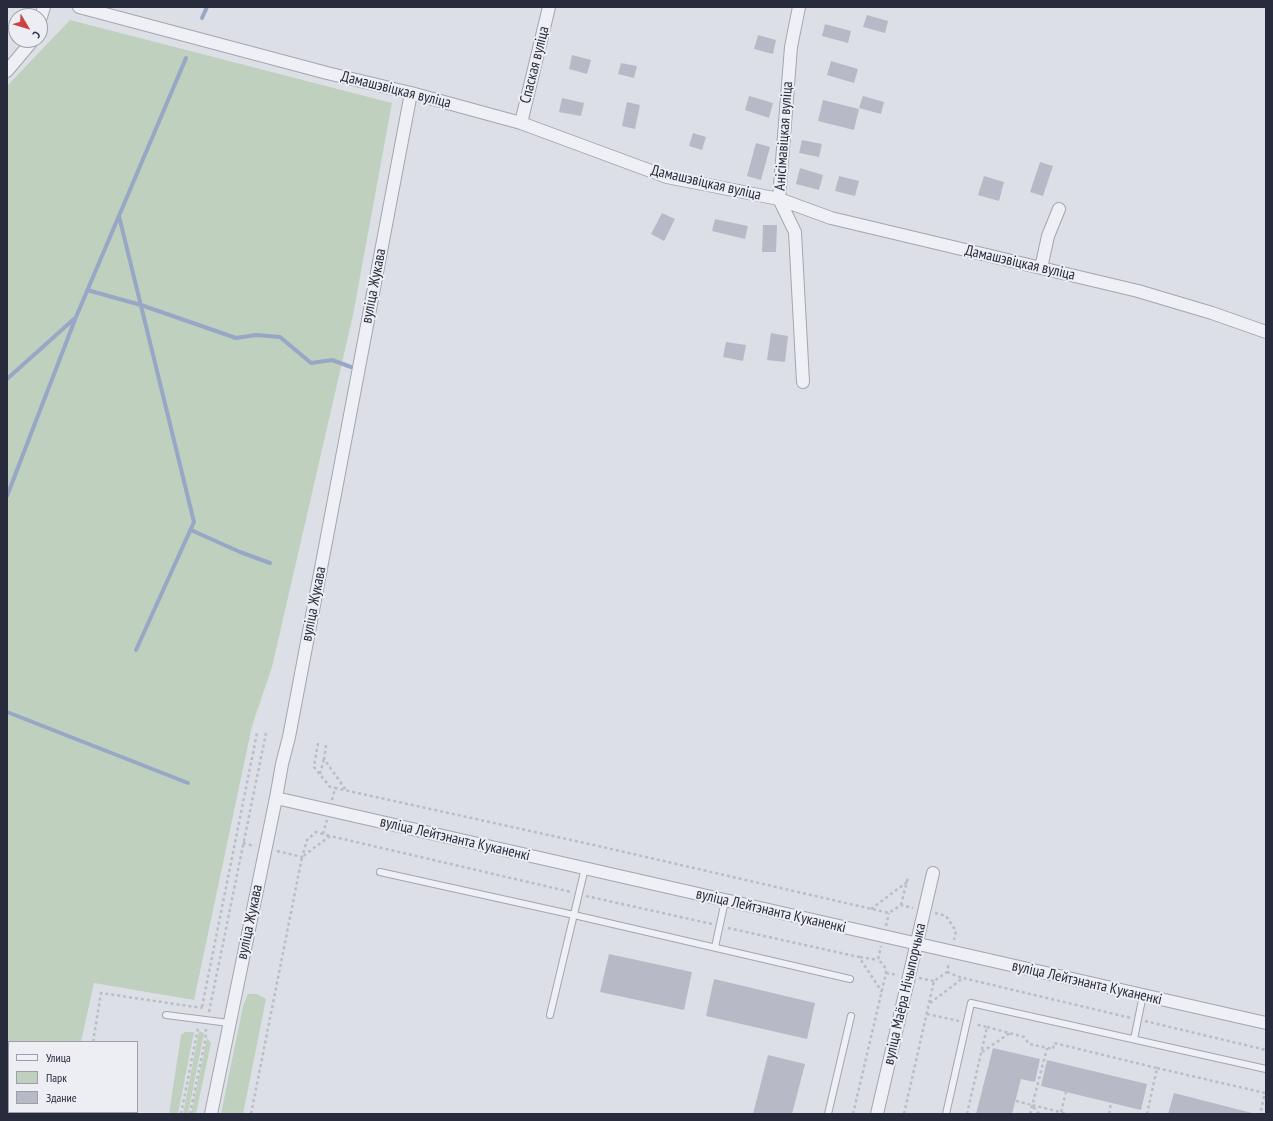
<!DOCTYPE html>
<meta charset="utf-8">
<style>
body{margin:0}
#map{position:relative;width:1273px;height:1121px;overflow:hidden;background:#dddfe6;font-family:"PT Sans Narrow",sans-serif}
canvas{display:block}
.frame{position:absolute;inset:0;border:8px solid #272b3c;pointer-events:none}
.legend{position:absolute;left:8px;top:1041px;width:130px;height:72px;box-sizing:border-box;background:#eceef4;border:1px solid #9da0aa;margin:0;padding:5px 7px;list-style:none;font-size:12px;color:#272b3c}
.legend li{display:flex;align-items:center;gap:8px;height:20px}
.legend b{width:20px;border:1px solid #9da0aa}
.north{position:absolute;left:8px;top:8px;width:40px;height:40px;box-sizing:border-box;background:#eceef4;border:1px solid #9da0aa;border-radius:50%;rotate:128deg;font-size:11px;font-weight:700;line-height:16px;text-align:center;color:#272b3c}
.north::after{content:'';display:block;margin:auto;width:14px;height:18px;background:#cb4242;clip-path:polygon(50% 0,100% 100%,50% 72%,0 100%)}
</style>
<div id="map">
<canvas width="1273" height="1121"></canvas>
<div class="frame"></div>
<ul class="legend">
<li><b style="height:5px;background:#eff0f5"></b>Улица</li>
<li><b style="height:11px;background:#c0d0be"></b>Парк</li>
<li><b style="height:11px;background:#b7bac6"></b>Здание</li>
</ul>
<div class="north">С</div>
</div>
<script>
const ctx = document.querySelector('canvas').getContext('2d');
ctx.lineJoin = 'round';
function fillPath(path, color) { ctx.fillStyle = color; ctx.fill(path, 'evenodd'); }
const poly = rows => new Path2D(rows.map(r => 'M' + r).join(''));
function strokePath(path, color, width, dash) { ctx.strokeStyle = color; ctx.lineWidth = width; ctx.lineCap = dash ? 'butt' : 'round'; ctx.setLineDash(dash || []); ctx.stroke(path); }
function write(font, color, halo, rows, align = 'center') {
  ctx.font = font + ' "PT Sans Narrow",sans-serif'; ctx.lineWidth = 4; ctx.setLineDash([]); ctx.textBaseline = 'middle'; ctx.strokeStyle = halo; ctx.fillStyle = color; for (const [text, x, y, turn = 0] of rows) {
    ctx.save(); ctx.translate(x, y); ctx.rotate((+turn || 0) * Math.PI / 180); ctx.textAlign = isNaN(turn) ? turn : align; if (halo) ctx.strokeText(text, 0, 0); ctx.fillText(text, 0, 0); ctx.restore();
  }
}
const green = poly([
 [70,20,392,103,353,315,272,667,252,726,194,1000,94,983,81,1042,9,1042,9,1112,65,1112,64,1114,7,1114,7,86],
 [248,994,257,994,266,999,243,1114,221,1114,243,1006],
 [199,1031,204,1033,188,1114,183,1114],
 [185,1032,194,1032,178,1114,169,1114,181,1035],
 [207,1038,211,1043,196,1114,191,1114]
]);
const stream = poly([
 [202,18,207,7],
 [119,216,194,522,136,650],
 [87,290,141,305,236,338,256,335,280,337,311,363,332,360,351,367],
 [7,379,74,319],
 [7,496,76,317,186,58],
 [191,530,240,552,270,563],
 [7,712,188,783]
]);
const building = poly([
 [867,15,888,21,885,33,863,27],
 [825,24,851,31,848,43,822,36],
 [758,35,776,40,773,54,754,49],
 [572,55,591,60,587,74,569,69],
 [831,61,858,69,854,83,827,75],
 [621,63,637,66,634,78,618,74],
 [749,96,773,103,769,118,745,110],
 [863,96,884,102,881,114,859,108],
 [562,98,584,103,581,116,559,112],
 [823,100,859,109,854,130,818,121],
 [627,102,640,105,635,129,622,126],
 [693,133,706,137,702,150,689,146],
 [802,140,822,144,819,157,799,153],
 [756,143,770,147,761,180,747,176],
 [1040,162,1053,166,1043,196,1030,192],
 [800,168,823,175,819,190,796,184],
 [839,176,859,181,855,196,835,191],
 [984,176,1004,182,999,201,978,195],
 [662,213,675,219,664,241,651,234],
 [715,219,748,226,745,239,712,231],
 [763,225,777,225,776,252,762,252],
 [771,333,788,336,785,362,767,360],
 [726,342,746,345,743,361,723,357],
 [609,954,692,972,684,1010,600,992],
 [714,979,815,1003,807,1039,706,1016],
 [993,1048,1040,1059,1035,1082,1021,1079,1012,1114,976,1114],
 [768,1055,805,1064,792,1114,753,1114],
 [1047,1060,1147,1084,1141,1110,1041,1086],
 [1174,1093,1252,1113,1252,1114,1168,1114]
]);
const path = poly([
 [318,743,314,767,330,787,335,788],
 [326,745,324,759,346,790],
 [320,774,324,759],
 [332,800,335,788,594,845,889,913,901,905,913,908],
 [323,834,327,820],
 [243,843,254,846],
 [277,851,302,857,307,840,316,832,330,836],
 [586,896,712,924],
 [901,905,908,877],
 [871,909,907,882],
 [935,913,946,916,956,931,954,940],
 [886,926,889,913],
 [728,928,859,957,882,992],
 [860,957,878,960],
 [947,972,962,978],
 [886,973,898,975],
 [919,978,934,981],
 [930,1003,963,978,1131,1018],
 [202,1007,257,733],
 [209,1012,266,733],
 [927,1014,959,1021],
 [1145,1021,1266,1050],
 [987,1027,1024,1037,1029,1044,1053,1049,1054,1043,1157,1068,1147,1114],
 [93,1042,101,993,202,1008],
 [982,1052,1010,1033],
 [1157,1068,1265,1093,1260,1114],
 [1016,1101,1032,1105],
 [1061,1112,1066,1092],
 [82,1114,82,1112],
 [181,1114,198,1028],
 [190,1114,205,1041,206,1029],
 [251,1114,302,857,330,836,571,892],
 [853,1114,886,973,886,969,882,963,878,960,881,946],
 [904,1114,934,981,947,972,949,963],
 [967,1114,987,1027,975,1024],
 [1030,1114,1047,1048],
 [1039,1114,1032,1105,1068,1114],
 [1109,1114,1111,1103]
]);
const service = poly([
 [380,872,574,915,850,979],
 [715,947,725,901],
 [166,1015,229,1023],
 [550,1015,585,868],
 [1134,1039,1143,995],
 [828,1114,851,1016],
 [946,1114,971,1003,1266,1069]
]);
const minor = poly([
 [79,7,327,73,411,93,521,123,667,177,779,199,831,218,1138,291,1212,313,1266,332],
 [799,7,791,47,779,199,795,232,803,382],
 [40,20,44,7],
 [7,71,33,40],
 [521,123,549,7],
 [1041,268,1048,236,1059,209],
 [276,798,1266,1023],
 [211,1114,276,798,282,764,289,737,411,93],
 [877,1114,933,873]
]);
const streetNames = [
 ["Спаская вуліца",535,65,-76],
 ["Дамашэвіцкая вуліца",396,90,14],
 ["Анісімавіцкая вуліца",784,136,-86],
 ["Дамашэвіцкая вуліца",706,183,13],
 ["Дамашэвіцкая вуліца",1020,263,13],
 ["вуліца Жукава",374,286,-79],
 ["вуліца Жукава",314,604,-79],
 ["вуліца Лейтэнанта Куканенкі",455,839,13],
 ["вуліца Лейтэнанта Куканенкі",771,911,13],
 ["вуліца Жукава",250,922,-78],
 ["вуліца Лейтэнанта Куканенкі",1087,983,13],
 ["вуліца Маёра Нічыпорчыка",905,994,-77]
];
fillPath(green, '#c0d0be');
strokePath(stream, '#98a7c6', 4);
fillPath(building, '#b7bac6');
strokePath(service, '#a3a5b0', 8);
strokePath(minor, '#a3a5b0', 14);
strokePath(path, '#bbbdc5', 2.5, [3, 3]);
strokePath(service, '#eff0f5', 6);
strokePath(minor, '#eff0f5', 12);
write('15px', '#272b3c', '#eceef4', streetNames);
</script>
